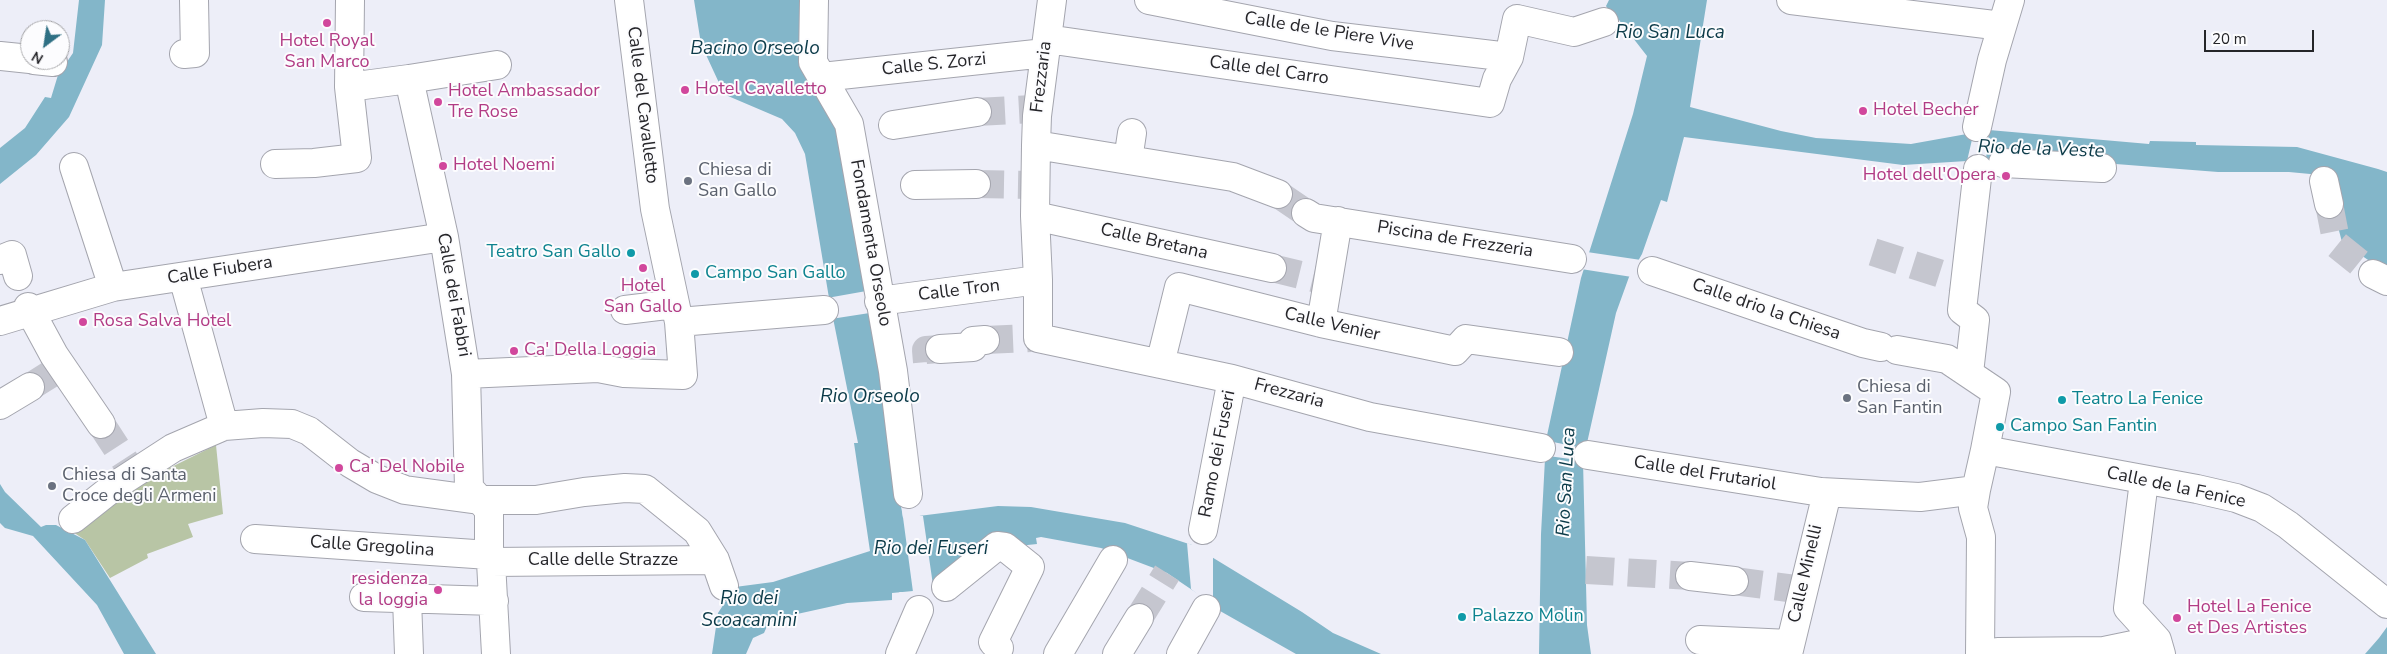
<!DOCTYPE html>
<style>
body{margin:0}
#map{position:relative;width:2387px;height:654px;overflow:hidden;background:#edeef8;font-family:"Nunito Sans",sans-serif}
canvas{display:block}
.north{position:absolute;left:20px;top:20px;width:50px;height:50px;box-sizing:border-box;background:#fcfcfe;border:1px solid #a6a6a9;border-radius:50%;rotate:211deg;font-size:14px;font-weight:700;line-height:20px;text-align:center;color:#252529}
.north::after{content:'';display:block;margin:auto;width:18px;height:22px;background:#2f7084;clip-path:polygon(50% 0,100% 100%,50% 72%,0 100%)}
.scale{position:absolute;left:2204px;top:30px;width:110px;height:22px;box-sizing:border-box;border:2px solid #252529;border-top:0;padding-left:6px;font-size:15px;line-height:18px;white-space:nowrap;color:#252529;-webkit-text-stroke:4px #fcfcfe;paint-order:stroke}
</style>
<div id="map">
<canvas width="2387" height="654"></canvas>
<div class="north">N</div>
<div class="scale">20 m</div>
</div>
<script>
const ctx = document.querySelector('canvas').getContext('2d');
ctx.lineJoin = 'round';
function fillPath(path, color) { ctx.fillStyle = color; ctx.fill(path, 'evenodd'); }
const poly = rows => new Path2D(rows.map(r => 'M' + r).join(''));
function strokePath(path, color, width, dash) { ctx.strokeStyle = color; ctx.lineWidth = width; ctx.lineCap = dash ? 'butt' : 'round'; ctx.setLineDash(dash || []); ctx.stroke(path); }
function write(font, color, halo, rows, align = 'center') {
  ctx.font = font + ' "Nunito Sans",sans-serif'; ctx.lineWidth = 4; ctx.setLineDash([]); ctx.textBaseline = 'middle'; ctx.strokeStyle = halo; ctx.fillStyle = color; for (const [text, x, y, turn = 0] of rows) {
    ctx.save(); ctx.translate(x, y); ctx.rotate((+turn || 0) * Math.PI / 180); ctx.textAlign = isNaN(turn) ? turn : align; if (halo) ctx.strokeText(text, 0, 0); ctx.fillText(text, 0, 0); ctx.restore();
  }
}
const green = poly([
 [216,445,223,514,188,524,193,537,147,554,148,558,110,578,85,540,73,532,121,492]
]);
const water = poly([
 [79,0,105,0,102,45,69,117,36,155,0,184,0,148,25,128,45,97,51,98,58,75,73,53],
 [694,0,804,0,841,133,903,518,998,506,1031,507,1125,523,1192,545,1302,612,1333,633,1381,654,1296,654,1213,607,1207,600,1167,573,1101,548,1041,537,1036,538,1037,544,1018,546,934,589,892,593,892,600,847,603,779,618,768,624,764,633,753,638,746,654,712,654,718,613,735,587,773,582,870,551,854,443,858,443,829,298,805,154,795,133,782,119,728,96,720,85,701,44],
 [1609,0,1707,0,1690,107,1781,131,1816,138,1911,144,1989,130,2149,144,2150,141,2196,142,2196,145,2297,147,2378,169,2387,172,2387,273,2342,242,2332,204,2321,175,2289,172,2218,172,2052,159,1967,161,1903,165,1684,137,1667,202,1661,200,1642,254,1629,277,1616,313,1583,461,1587,625,1591,654,1539,654,1541,534,1546,440,1581,278,1633,114,1647,56,1619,20,1616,22,1606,6],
 [0,484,5,492,41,527,46,525,56,525,85,540,156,654,124,654,97,605,33,536,5,528,0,523],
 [2387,627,2387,654,2365,654,2379,638]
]);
const pier = poly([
 [1989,130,1986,159,2003,158,2003,161,1967,161,1974,131],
 [1587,252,1641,260,1632,277,1581,269],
 [872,290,876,312,831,319,827,298],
 [1543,440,1588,449,1585,461,1541,455],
 [902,494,905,516,919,514,920,516,923,516,934,592,913,595,901,595,899,592,913,592,900,495],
 [1192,542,1213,555,1213,607,1191,589,1187,543,1192,545]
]);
const minorTunnel = poly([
 [977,112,1033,109],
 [976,184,1031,185],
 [1278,194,1306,213],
 [2329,204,2337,245,2373,274],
 [1873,252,1960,280],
 [1272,268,1325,281],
 [985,340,1031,338],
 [927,362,926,350,940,349],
 [30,387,57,370],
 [101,424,127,464],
 [1586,570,1690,576],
 [1734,581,1803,590],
 [1139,618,1167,573]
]);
const minor = poly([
 [350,0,349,87,409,79,444,237,466,374,469,488,489,510,489,555,491,562,496,654],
 [814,0,813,62,849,124,893,371,908,494],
 [1052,0,1037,116,1036,145,1035,216,1038,280,1038,338,1232,379,1370,417,1541,448],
 [1149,0,1332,36,1509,57],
 [1791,0,2002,26],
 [1047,39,1490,103,1497,79,1509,57,1517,19,1574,32,1604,22],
 [184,54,195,53,194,0],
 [0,56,30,59],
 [34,60,53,62],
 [822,77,1045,53],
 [409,79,497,65],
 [893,125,977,112],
 [1977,127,1992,60,2010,0],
 [1036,145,1233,177,1278,194],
 [1128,160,1132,133],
 [2003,163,2102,168],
 [275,164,314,163,357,158,349,87],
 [74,167,113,287],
 [2324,181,2329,204],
 [915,185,976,184],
 [1306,213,1314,218,1572,259],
 [1035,216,1272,268],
 [0,260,12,255,18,276],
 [1652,271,1863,343,1881,347],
 [2373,274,2387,281],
 [183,277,224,426],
 [879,301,1038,280],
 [28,307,54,355,101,424],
 [625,310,675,304],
 [0,321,113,287,444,237],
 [679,322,824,310],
 [1321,323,1338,221],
 [940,349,973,347,973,341,985,340],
 [1897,350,1947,359,1996,392,1985,450],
 [1160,364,1179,287,1321,323,1455,351,1466,339,1559,352],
 [1969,373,1975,320,1962,310,1978,169],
 [466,374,598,368,624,373,683,375,679,322,655,209,629,0],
 [0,405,30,387],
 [1588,455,1821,492,1920,497,1976,490,1985,450,2197,489,2236,498,2262,508,2288,525,2387,604],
 [2144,481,2128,608,2157,640,2161,654],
 [1976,490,1973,508,1981,537,1980,654],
 [73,519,116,485,173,448,224,426,263,423,292,424,309,431,350,463,377,479,405,490,479,500,536,500,584,492,625,488,645,489,697,531,715,560,724,586],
 [1203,530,1232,379],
 [255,539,489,555],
 [491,562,715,560],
 [1690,576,1734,581],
 [946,587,997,546,1005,547,1030,567,993,642,999,648],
 [364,597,494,601],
 [407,599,409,654],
 [1700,640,1790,644],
 [1998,652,2104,651,2157,640],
 [900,654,919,610],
 [1058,654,1113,560],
 [1117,654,1139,618],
 [1181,654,1206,609],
 [1788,654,1827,493]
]);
const markers = [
 [327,23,5,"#d1479c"],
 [685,90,5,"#d1479c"],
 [438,102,5,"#d1479c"],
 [1863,111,5,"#d1479c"],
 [443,166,5,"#d1479c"],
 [2006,176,5,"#d1479c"],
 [688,181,5,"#6b7280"],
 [631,253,5,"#0f9aa8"],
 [643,268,5,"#d1479c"],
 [695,274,5,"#0f9aa8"],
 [83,322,5,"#d1479c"],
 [514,351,5,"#d1479c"],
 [1847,398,5,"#6b7280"],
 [2062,400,5,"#0f9aa8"],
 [2000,427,5,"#0f9aa8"],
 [339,468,5,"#d1479c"],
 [52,486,5,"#6b7280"],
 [438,590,5,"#d1479c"],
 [1462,617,5,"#0f9aa8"],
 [2177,618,5,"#d1479c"]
];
const streetNames = [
 ["Calle de le Piere Vive",1329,32,9],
 ["Calle S. Zorzi",934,65,-6],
 ["Calle del Carro",1269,71,8],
 ["Frezzaria",1042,77,-83],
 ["Calle del Cavalletto",642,105,83],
 ["Piscina de Frezzeria",1455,240,9],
 ["Calle Bretana",1154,242,13],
 ["Fondamenta Orseolo",870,243,80],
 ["Calle Fiubera",220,271,-9],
 ["Calle Tron",959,291,-7],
 ["Calle dei Fabbri",453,295,80],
 ["Calle drio la Chiesa",1766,310,19],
 ["Calle Venier",1332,325,13],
 ["Frezzaria",1289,394,15],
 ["Ramo dei Fuseri",1218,454,-79],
 ["Calle del Frutariol",1705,474,9],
 ["Calle de la Fenice",2176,488,12],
 ["Calle Gregolina",372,547,4],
 ["Calle delle Strazze",603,561],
 ["Calle Minelli",1806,574,-77]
];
const hotelNames = [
 ["Hotel Royal",327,42,"center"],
 ["San Marco",327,63,"center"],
 ["Hotel Cavalletto",695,90],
 ["Hotel Ambassador",448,92],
 ["Tre Rose",448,113],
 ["Hotel Becher",1873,111],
 ["Hotel Noemi",453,166],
 ["Hotel dell'Opera",1996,176,"right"],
 ["Hotel",643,287,"center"],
 ["San Gallo",643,308,"center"],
 ["Rosa Salva Hotel",93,322],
 ["Ca' Della Loggia",524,351],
 ["Ca' Del Nobile",349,468],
 ["residenza",428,580,"right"],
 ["la loggia",428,601,"right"],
 ["Hotel La Fenice",2187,608],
 ["et Des Artistes",2187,629]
];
const worshipNames = [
 ["Chiesa di",698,171],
 ["San Gallo",698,192],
 ["Chiesa di",1857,388],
 ["San Fantin",1857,409],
 ["Chiesa di Santa",62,476],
 ["Croce degli Armeni",62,497]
];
const cultureNames = [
 ["Teatro San Gallo",621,253,"right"],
 ["Campo San Gallo",705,274],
 ["Teatro La Fenice",2072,400],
 ["Campo San Fantin",2010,427],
 ["Palazzo Molin",1472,617]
];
const waterNames = [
 ["Rio San Luca",1670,33],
 ["Bacino Orseolo",755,49],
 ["Rio de la Veste",2041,150,2],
 ["Rio Orseolo",870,397],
 ["Rio San Luca",1567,482,-87],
 ["Rio dei Fuseri",931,549],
 ["Rio dei",749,599],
 ["Scoacamini",749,621]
];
fillPath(green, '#b8c5a5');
fillPath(water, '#83b6c9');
fillPath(pier, '#edeef8');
strokePath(minorTunnel, '#c5c6cf', 28, [28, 14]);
strokePath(minor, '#a4a5ae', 30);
strokePath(minor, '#fff', 28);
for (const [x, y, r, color] of markers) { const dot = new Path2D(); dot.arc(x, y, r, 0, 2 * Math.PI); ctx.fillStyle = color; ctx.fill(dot); strokePath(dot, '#fcfcfe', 2); }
write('18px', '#252529', '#fcfcfe', streetNames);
write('18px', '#b23c85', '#fcfcfe', hotelNames, 'left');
write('18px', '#5b616d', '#fcfcfe', worshipNames, 'left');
write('18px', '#0d838f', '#fcfcfe', cultureNames, 'left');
write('italic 19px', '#0b3a48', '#fcfcfe', waterNames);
</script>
